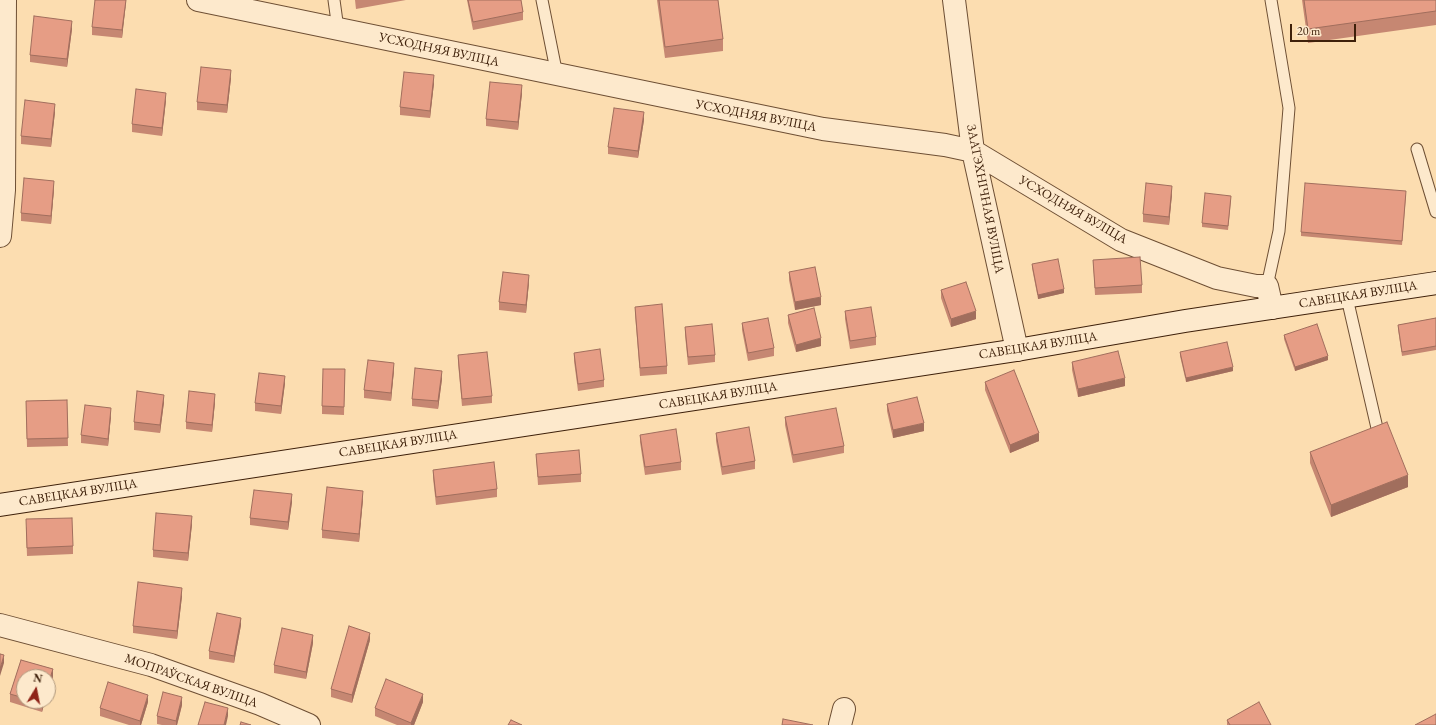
<!DOCTYPE html>
<meta charset="utf-8">
<style>
body{margin:0}
#map{position:relative;width:1436px;height:725px;overflow:hidden;background:#fcddb0;font-family:"EB Garamond",serif}
canvas{display:block}
.north{position:absolute;left:16px;top:669px;width:40px;height:40px;box-sizing:border-box;background:#fde9cc;border:1px solid #b1997e;border-radius:50%;rotate:10deg;font-size:11px;font-weight:700;line-height:16px;text-align:center;color:#3e200a}
.north::after{content:'';display:block;margin:auto;width:14px;height:18px;background:#8f2418;clip-path:polygon(50% 0,100% 100%,50% 72%,0 100%)}
.scale{position:absolute;left:1290px;top:24px;width:66px;height:18px;box-sizing:border-box;border:2px solid #3e200a;border-top:0;padding-left:5px;font-size:12px;line-height:14px;white-space:nowrap;color:#3e200a;-webkit-text-stroke:3px #fde9cc;paint-order:stroke}
</style>
<div id="map">
<canvas width="1436" height="725"></canvas>
<div class="north">N</div>
<div class="scale">20 m</div>
</div>
<script>
const ctx = document.querySelector('canvas').getContext('2d');
ctx.lineJoin = 'round';
const poly = rows => new Path2D(rows.map(r => 'M' + r).join(''));
function strokePath(path, color, width, dash) { ctx.strokeStyle = color; ctx.lineWidth = width; ctx.lineCap = dash ? 'butt' : 'round'; ctx.setLineDash(dash || []); ctx.stroke(path); }
function fillPath(path, color) { ctx.fillStyle = color; ctx.fill(path, 'evenodd'); }
function write(font, color, halo, rows, align = 'center') {
  ctx.font = font + ' "EB Garamond",serif'; ctx.lineWidth = 3.5; ctx.setLineDash([]); ctx.textBaseline = 'middle'; ctx.strokeStyle = halo; ctx.fillStyle = color; for (const [text, x, y, turn = 0] of rows) {
    ctx.save(); ctx.translate(x, y); ctx.rotate((+turn || 0) * Math.PI / 180); ctx.textAlign = isNaN(turn) ? turn : align; if (halo) ctx.strokeText(text, 0, 0); ctx.fillText(text, 0, 0); ctx.restore();
  }
}
const lane = poly([
 [334,0,338,29],
 [542,0,557,75],
 [1417,149,1436,212],
 [1267,286,1279,231,1289,108,1271,0],
 [1347,298,1377,428]
]);
const street = poly([
 [198,0,823,129,945,145,973,151,1121,240,1217,278,1256,286,1267,286,1272,308],
 [954,0,973,151,1017,350],
 [0,236,4,190,5,0],
 [0,625,151,665,260,704,309,725],
 [840,725,844,709]
]);
const secondary = poly([
 [0,505,1017,350,1185,321,1436,283]
]);
const wall = poly([
 [126,0,122,38,92,35,92,27],
 [355,0,406,0,356,9],
 [467,0,521,0,523,12,523,20,473,30],
 [657,0,718,0,723,39,723,51,665,58],
 [1302,0,1436,0,1436,25,1308,43],
 [72,29,67,67,30,62,30,55],
 [231,78,227,113,197,110,197,102],
 [434,83,430,118,400,115,400,107],
 [522,93,518,130,486,126,486,119],
 [166,100,162,136,132,132,132,124],
 [55,112,51,147,21,144,21,136],
 [644,120,638,158,608,154,608,147],
 [54,189,51,224,21,221,21,213],
 [1172,194,1169,225,1143,222,1143,214],
 [1406,195,1402,245,1301,236,1301,232],
 [1231,200,1228,230,1202,227,1202,223],
 [1093,260,1142,285,1142,293,1095,295],
 [1032,264,1064,293,1038,299,1032,268],
 [789,272,821,305,795,310,789,280],
 [529,282,526,313,499,310,499,302],
 [941,290,976,319,951,327,941,298],
 [635,307,667,366,667,374,640,376,635,314],
 [845,311,876,337,876,345,850,349,845,319],
 [788,315,821,346,796,352,788,323],
 [1436,318,1436,350,1402,356,1398,329,1398,325],
 [742,323,774,348,774,356,748,361,742,330],
 [685,327,715,355,715,362,688,365,685,335],
 [1284,335,1328,360,1295,371,1284,339],
 [1180,352,1233,371,1186,382,1180,356],
 [574,353,604,380,604,387,578,391,574,361],
 [458,355,492,396,492,403,462,406,458,363],
 [1072,362,1125,386,1078,397,1072,370],
 [345,369,344,415,322,414,322,406],
 [394,370,391,401,364,398,364,390],
 [442,379,438,409,412,406,412,399],
 [985,382,1039,441,1010,453,985,390],
 [285,383,281,414,255,411,255,403],
 [67,400,68,446,27,447,26,401],
 [164,402,160,433,134,430,134,422],
 [215,402,212,432,186,429,186,422],
 [887,404,924,431,893,438,887,411],
 [111,416,108,446,81,443,81,435],
 [785,417,844,446,844,453,793,463,785,425],
 [716,433,755,461,755,469,722,475,716,441],
 [640,435,681,462,681,470,645,475,640,442],
 [1310,452,1408,487,1331,517,1310,463],
 [536,454,581,474,581,482,538,485],
 [433,470,497,489,497,497,436,505,433,478],
 [363,499,359,542,322,538,322,530],
 [292,502,288,530,250,525,250,518],
 [192,524,188,561,153,557,153,550],
 [26,527,73,546,73,554,27,556],
 [182,596,177,639,133,633,133,626],
 [241,625,234,663,209,659,209,651],
 [370,640,352,703,331,697,331,689],
 [313,643,306,679,274,673,274,665],
 [21,660,53,669,53,677,48,692,48,677,24,677,24,701,45,701,42,712,10,702,10,694],
 [148,702,141,725,129,725,100,716,100,708],
 [423,702,414,725,397,725,375,716,375,708],
 [182,705,177,725,162,725,157,724,157,716],
 [1227,720,1271,725,1227,725]
]);
const shadedWall = poly([
 [126,0,126,3,122,38,122,30],
 [72,21,72,29,67,67,67,59],
 [231,70,231,78,227,113,227,105],
 [434,75,434,83,430,118,430,111],
 [522,85,522,93,518,130,518,122],
 [166,93,166,100,162,136,162,128],
 [55,104,55,112,51,147,51,139],
 [644,112,644,120,638,158,638,151],
 [54,181,54,189,51,224,51,216],
 [1172,186,1172,194,1169,225,1169,217],
 [529,275,529,282,526,313,526,305],
 [1064,289,1064,293,1038,299,1038,295],
 [821,297,821,305,795,310,795,302],
 [976,311,976,319,951,327,951,319],
 [821,338,821,346,796,352,796,345],
 [1328,356,1328,360,1295,371,1295,367],
 [394,363,394,370,391,401,391,393],
 [1233,367,1233,371,1186,382,1186,378],
 [442,371,442,379,438,409,438,401],
 [285,376,285,383,281,414,281,406],
 [1125,378,1125,386,1078,397,1078,389],
 [215,394,215,402,212,432,212,425],
 [164,395,164,402,160,433,160,425],
 [111,408,111,416,108,446,108,439],
 [924,423,924,431,893,438,893,430],
 [1039,433,1039,441,1010,453,1010,445],
 [1408,475,1408,487,1331,517,1331,505],
 [363,491,363,499,359,542,359,534],
 [292,494,292,502,288,530,288,522],
 [192,516,192,524,188,561,188,553],
 [182,588,182,596,177,639,177,631],
 [241,618,241,625,234,663,234,656],
 [370,633,370,640,352,703,352,695],
 [313,635,313,643,306,679,306,672],
 [4,655,4,663,0,676,0,669],
 [53,669,53,677,48,692,48,684],
 [423,694,423,702,414,725,411,725,411,723],
 [148,695,148,702,141,725,140,725,140,721],
 [182,697,182,705,177,725,176,725,176,721],
 [43,701,45,701,42,712,42,704],
 [228,708,228,716,226,725,224,725]
]);
const building = poly([
 [95,0,126,0,122,30,92,27,95,0],
 [468,0,521,0,523,12,473,22,468,0],
 [659,0,718,0,723,39,665,47,659,0],
 [1304,0,1436,0,1436,11,1308,29,1304,0],
 [34,16,72,21,67,59,30,55,34,16],
 [201,67,231,70,227,105,197,102,201,67],
 [404,72,434,75,430,111,400,107,404,72],
 [490,82,522,85,518,122,486,119,490,82],
 [136,89,166,93,162,128,132,124,136,89],
 [25,100,55,104,51,139,21,136,25,100],
 [614,108,644,112,638,151,608,147,614,108],
 [24,178,54,181,51,216,21,213,24,178],
 [1146,183,1172,186,1169,217,1143,214,1146,183],
 [1305,183,1406,191,1402,241,1301,232,1305,183],
 [1205,193,1231,196,1228,226,1202,223,1205,193],
 [1140,257,1142,285,1095,288,1093,260,1140,257],
 [1058,259,1064,289,1038,295,1032,264,1058,259],
 [815,267,821,297,795,302,789,272,815,267],
 [503,272,529,275,526,305,499,302,503,272],
 [966,282,976,311,951,319,941,290,966,282],
 [662,304,667,366,640,368,635,307,662,304],
 [871,307,876,337,850,341,845,311,871,307],
 [814,308,821,338,796,345,788,315,814,308],
 [768,318,774,348,748,353,742,323,768,318],
 [1436,318,1436,346,1402,352,1398,325,1436,318],
 [712,324,715,355,688,357,685,327,712,324],
 [1317,324,1328,356,1295,367,1284,335,1317,324],
 [1227,342,1233,367,1186,378,1180,352,1227,342],
 [600,349,604,380,578,384,574,353,600,349],
 [1118,351,1125,378,1078,389,1072,362,1118,351],
 [487,352,492,396,462,399,458,355,487,352],
 [368,360,394,363,391,393,364,390,368,360],
 [415,368,442,371,438,401,412,399,415,368],
 [323,369,345,369,344,407,322,406,323,369],
 [1014,370,1039,433,1010,445,985,382,1014,370],
 [259,373,285,376,281,406,255,403,259,373],
 [137,391,164,395,160,425,134,422,137,391],
 [189,391,215,394,212,425,186,422,189,391],
 [917,397,924,423,893,430,887,404,917,397],
 [67,400,68,438,27,439,26,401,67,400],
 [85,405,111,408,108,439,81,435,85,405],
 [836,408,844,446,793,455,785,417,836,408],
 [1387,422,1408,475,1331,505,1310,452,1387,422],
 [749,427,755,461,722,467,716,433,749,427],
 [676,429,681,462,645,467,640,435,676,429],
 [579,450,581,474,538,477,536,454,579,450],
 [494,462,497,489,436,497,433,470,494,462],
 [327,487,363,491,359,534,322,530,327,487],
 [254,490,292,494,288,522,250,518,254,490],
 [156,513,192,516,188,553,153,550,156,513],
 [72,518,73,546,27,548,26,519,72,518],
 [138,582,182,588,177,631,133,626,138,582],
 [217,613,241,618,234,656,209,651,217,613],
 [349,626,370,633,352,695,331,689,349,626],
 [282,628,313,635,306,672,274,665,282,628],
 [0,654,4,655,0,669,0,654],
 [21,660,53,669,48,684,48,677,24,677,24,698,10,694,21,660],
 [386,679,423,694,411,723,375,708,386,679],
 [108,682,148,695,140,721,100,708,108,682],
 [163,692,182,697,176,721,157,716,163,692],
 [33,701,43,701,42,704,33,701],
 [205,702,228,708,224,725,198,725,205,702],
 [1259,702,1271,725,1230,725,1227,720,1259,702],
 [1436,714,1436,725,1415,725,1436,714],
 [783,719,813,725,782,725,783,719],
 [511,720,522,725,508,725,511,720],
 [241,722,251,725,240,725,241,722]
]);
const streetNames = [
 ["УСХОДНЯЯ ВУЛІЦА",439,50,12],
 ["УСХОДНЯЯ ВУЛІЦА",756,116,11],
 ["ЗААТЭХНІЧНАЯ ВУЛІЦА",985,199,79],
 ["УСХОДНЯЯ ВУЛІЦА",1073,210,30],
 ["САВЕЦКАЯ ВУЛІЦА",1358,295,-9],
 ["САВЕЦКАЯ ВУЛІЦА",1038,346,-9],
 ["САВЕЦКАЯ ВУЛІЦА",718,396,-9],
 ["САВЕЦКАЯ ВУЛІЦА",398,444,-9],
 ["САВЕЦКАЯ ВУЛІЦА",78,493,-9],
 ["МОПРАЎСКАЯ ВУЛІЦА",191,681,19]
];
strokePath(lane, '#6e4f34', 13);
strokePath(street, '#6e4f34', 24);
strokePath(secondary, '#3e200a', 24);
strokePath(lane, '#fde9cc', 11);
strokePath(street, '#fde9cc', 22);
strokePath(secondary, '#fde9cc', 22);
fillPath(wall, '#c68772');
fillPath(shadedWall, '#a16e5d');
fillPath(building, '#e69d85');
strokePath(building, '#a16e5d', 1);
write('13px', '#3e200a', '#fde9cc', streetNames);
</script>
